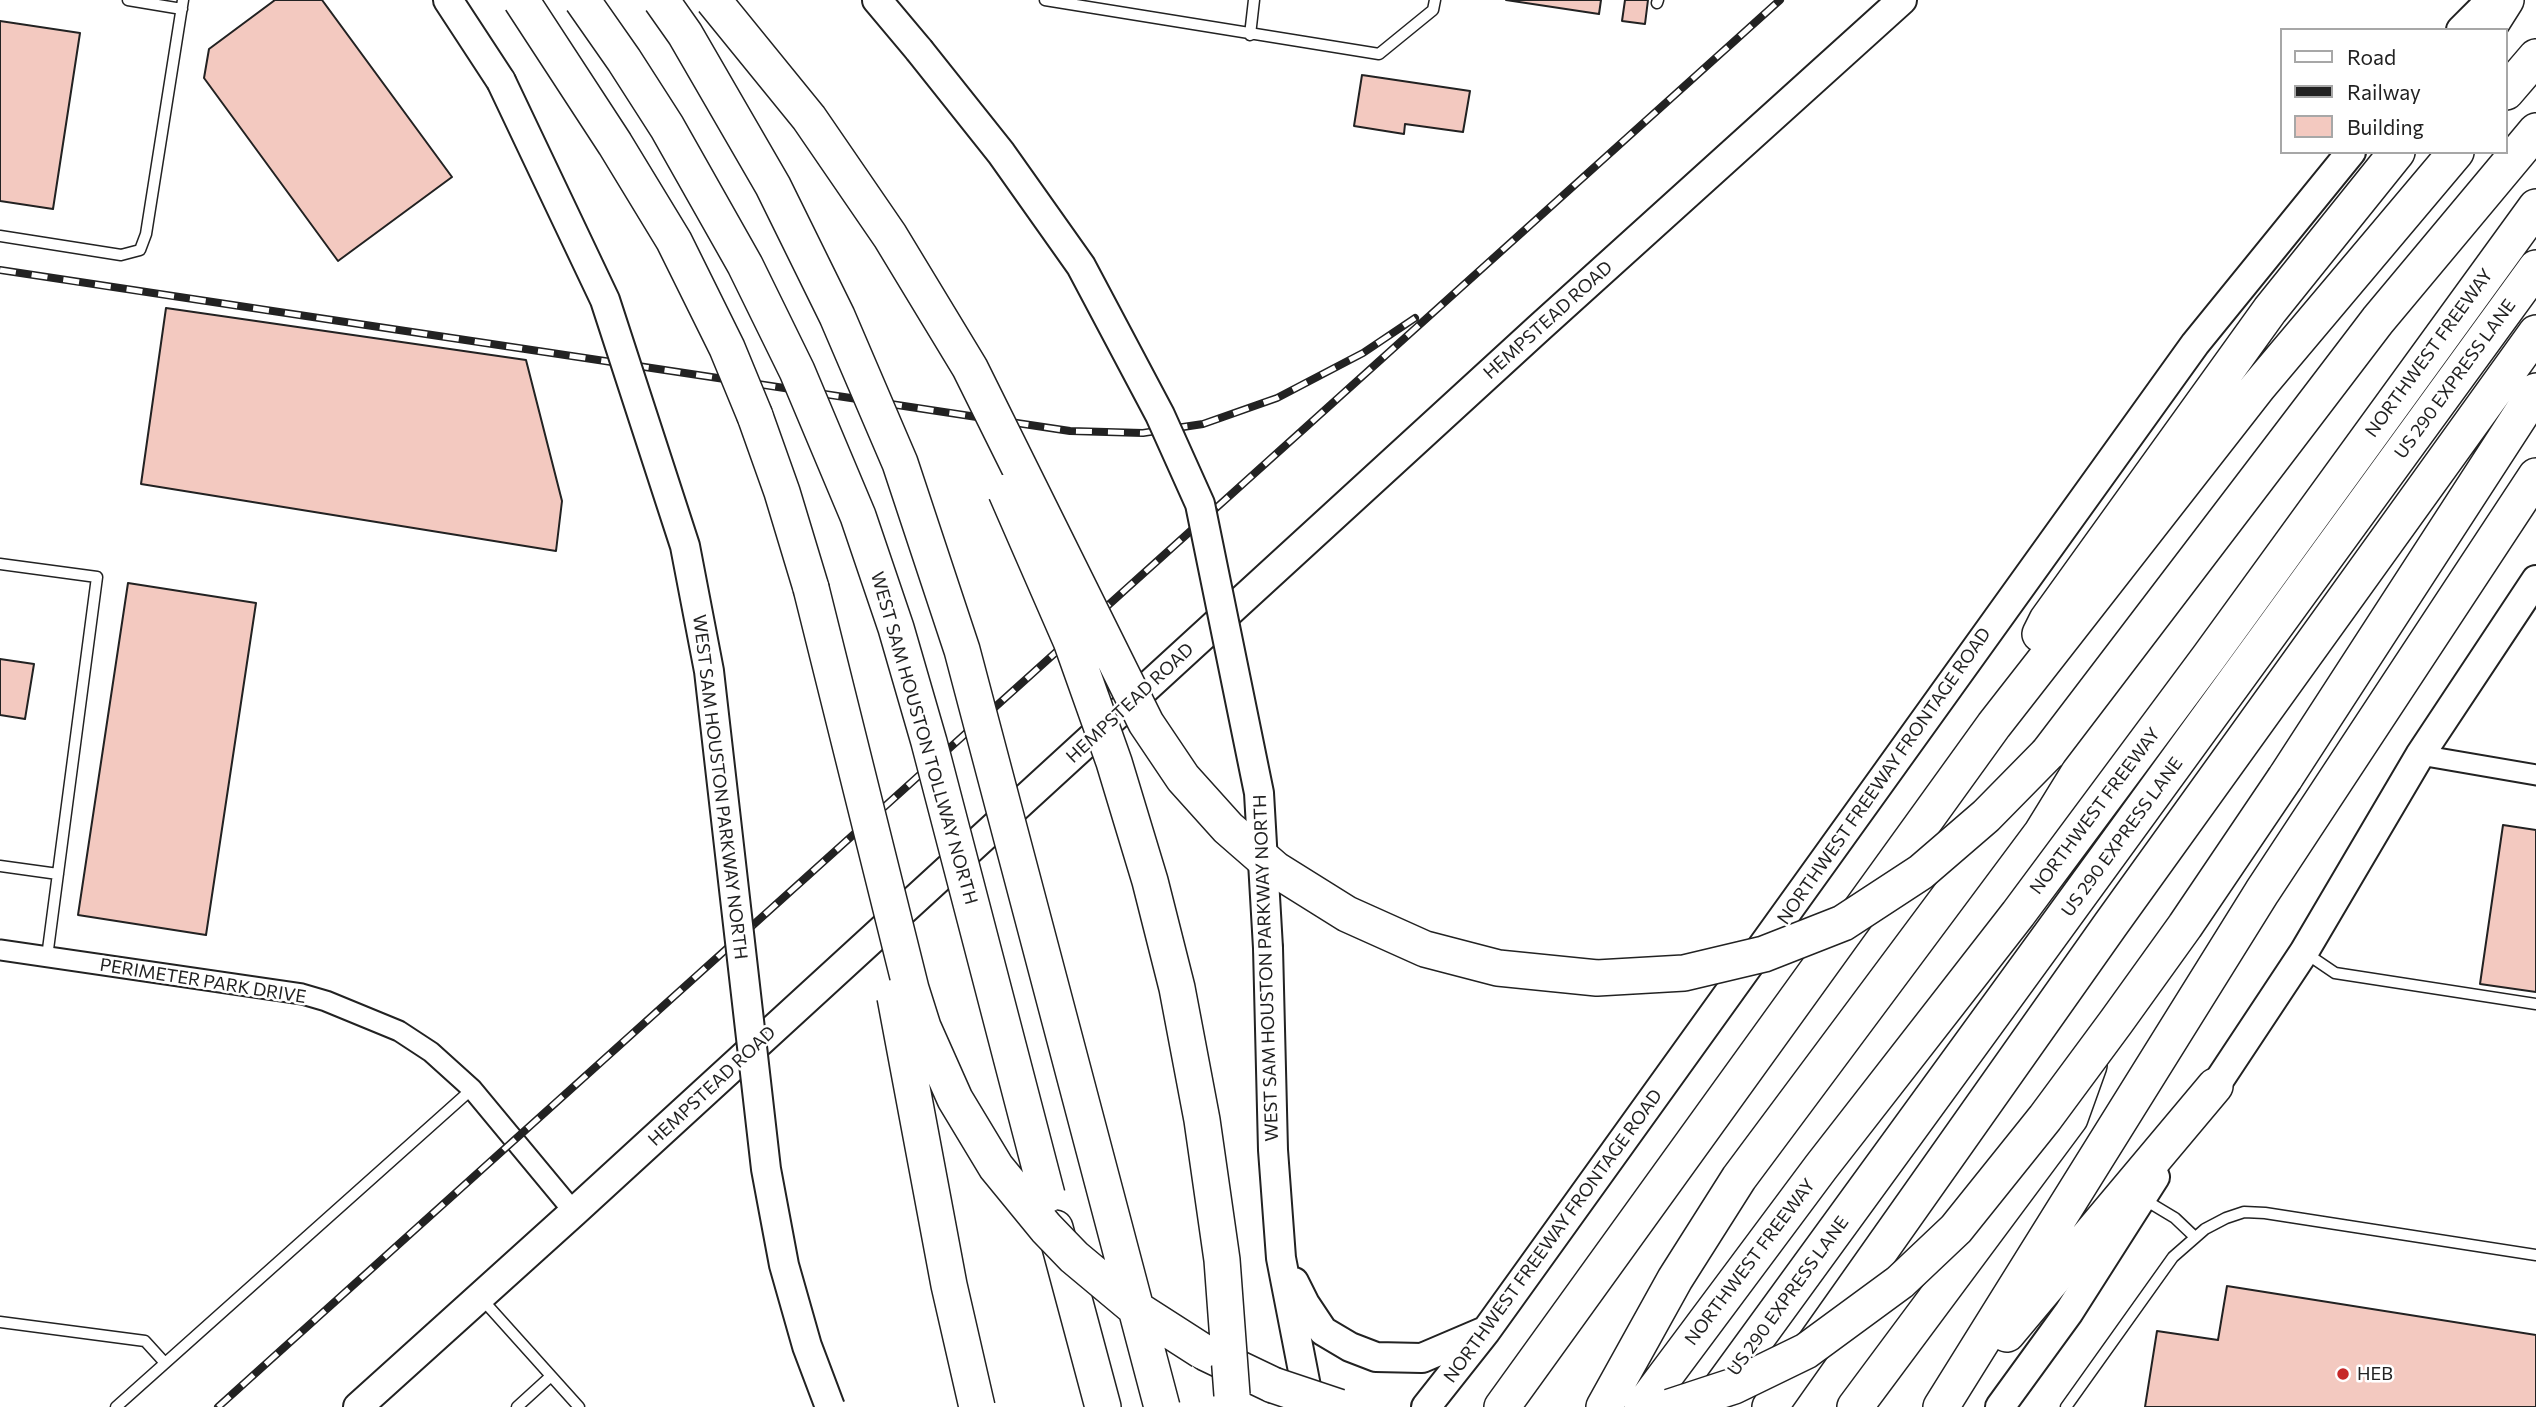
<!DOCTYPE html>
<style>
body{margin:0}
#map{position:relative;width:2536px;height:1407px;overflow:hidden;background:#fff;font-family:Commissioner,sans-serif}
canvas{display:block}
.legend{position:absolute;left:2280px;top:28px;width:228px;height:126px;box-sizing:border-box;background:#fff;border:2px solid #a7a7a7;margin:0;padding:9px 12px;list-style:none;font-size:21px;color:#222}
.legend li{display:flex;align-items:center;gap:14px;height:35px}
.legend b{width:35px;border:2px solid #a7a7a7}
</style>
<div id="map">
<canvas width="2536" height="1407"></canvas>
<ul class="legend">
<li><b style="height:9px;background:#fff"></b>Road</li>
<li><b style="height:9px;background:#222"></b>Railway</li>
<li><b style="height:19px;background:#f3c9c0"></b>Building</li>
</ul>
</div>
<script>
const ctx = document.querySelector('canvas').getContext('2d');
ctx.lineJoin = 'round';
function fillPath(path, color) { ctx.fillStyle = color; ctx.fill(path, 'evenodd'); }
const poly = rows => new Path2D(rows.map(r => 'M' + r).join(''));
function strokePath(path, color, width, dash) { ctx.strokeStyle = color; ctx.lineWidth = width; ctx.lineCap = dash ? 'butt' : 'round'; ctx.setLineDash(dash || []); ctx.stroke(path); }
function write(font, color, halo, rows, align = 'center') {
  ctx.font = font + ' Commissioner,sans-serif'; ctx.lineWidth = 5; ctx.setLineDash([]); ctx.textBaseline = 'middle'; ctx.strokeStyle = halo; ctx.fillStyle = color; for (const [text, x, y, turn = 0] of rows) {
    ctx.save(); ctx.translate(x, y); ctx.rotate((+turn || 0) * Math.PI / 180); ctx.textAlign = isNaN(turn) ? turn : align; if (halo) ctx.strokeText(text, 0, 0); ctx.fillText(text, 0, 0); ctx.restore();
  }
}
const building = poly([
 [275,0,322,0,452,177,338,261,204,78,209,49,275,0],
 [1506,0,1601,0,1599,14,1506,0],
 [1625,0,1648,0,1645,24,1622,21,1625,0],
 [0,21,80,33,53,209,0,201,0,21],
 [1362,75,1470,91,1463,132,1405,124,1404,134,1354,126,1362,75],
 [166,308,526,360,562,501,556,551,141,484,166,308],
 [128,583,256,603,206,935,78,915,128,583],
 [0,659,34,664,25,719,0,715,0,659],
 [2503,825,2536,830,2536,992,2480,984,2503,825],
 [2227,1286,2536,1335,2536,1407,2145,1407,2157,1331,2218,1340,2227,1286]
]);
const service = poly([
 [128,0,182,9],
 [1045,0,1379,54,1433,10,1435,0],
 [1657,3,1658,0],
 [1250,35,1254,0],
 [0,236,121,255,140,250,146,234,183,0],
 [0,564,97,577,47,957],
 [0,866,58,874],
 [2307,954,2335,973,2536,1004],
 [2145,1200,2175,1218,2195,1237],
 [481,1298,579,1407],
 [0,1322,145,1341,165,1363],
 [116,1407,472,1089],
 [517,1407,551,1376],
 [2066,1407,2173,1257,2205,1229,2226,1218,2244,1212,2265,1213,2536,1255]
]);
const minor = poly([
 [2420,755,2536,775],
 [0,950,302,994,326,1001,399,1031,431,1052,472,1089,574,1212]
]);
const secondary = poly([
 [448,0,501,81],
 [877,0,919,50],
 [2461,30,2491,0],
 [1268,948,1273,1150,1281,1258,1310,1407],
 [2204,1103,2304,952,2420,755,2536,580],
 [1294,1282,1305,1304,1323,1331,1350,1347,1376,1357,1422,1358,1483,1332],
 [358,1407,574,1212,1539,328,1902,0],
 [1426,1407,1486,1331,2195,344,2351,152],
 [2000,1407,2069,1312,2155,1177]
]);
const motorway = poly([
 [2487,30,2506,0],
 [2506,92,2536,57],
 [755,416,782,492,811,588],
 [2040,634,2047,620,2270,310,2397,152],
 [2285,778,2536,391],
 [1055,1228,1103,1407],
 [2007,1334,2215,1086],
 [1206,1353,1273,1385],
 [1709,1404,2536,268],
 [1502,1407,1994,725,2258,387,2456,152],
 [1604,1407,1675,1279,1739,1178,2011,813,2048,753,2378,320,2536,131],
 [1642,1407,1821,1167,2018,914,2209,657,2536,207],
 [1770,1407,2111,924,2536,333],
 [1855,1407,2070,1118,2089,1065],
 [1941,1407,2262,892,2536,476]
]);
const rail = poly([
 [0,270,1070,431,1143,433,1203,424,1277,398,1363,353,1415,318],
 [218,1407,1780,0]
]);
const secondaryBridge = poly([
 [919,50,1001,153,1081,266,1160,415,1200,504,1259,793,1268,948],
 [501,81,605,300,685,546,709,671,766,1169,784,1265,807,1346,830,1407]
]);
const motorwayBridge = poly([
 [521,0,615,144,674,241,727,348,755,416],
 [582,0,624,60,667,127,745,265,797,371,858,516,896,628,929,742,1047,1195],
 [661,0,685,34,773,186,837,316,900,463,962,650,1162,1407],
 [713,0,809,118,890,236,970,368,1146,723,1183,778,1228,828,1275,869,1347,914,1425,949,1498,968,1597,978,1684,973,1764,954,1843,923,1921,872,1986,816,2048,753],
 [1006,492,1071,641,1114,762,1150,881,1177,988,1202,1120,1222,1260,1232,1395],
 [811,588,911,989,923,1027,955,1099,996,1167,1046,1228,1074,1257,1135,1308,1202,1351],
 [895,997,949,1285,977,1407],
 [1273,1385,1339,1407],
 [1670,1407,1734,1386,1806,1351,1900,1282,1956,1229,2045,1118,2116,1022,2185,926,2285,778]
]);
const markers = [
 [2343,1374,7,"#c62828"]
];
const streetNames = [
 ["HEMPSTEAD ROAD",1548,320,-42],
 ["NORTHWEST FREEWAY",2429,353,-54],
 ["US 290 EXPRESS LANE",2455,379,-54],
 ["HEMPSTEAD ROAD",1130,703,-43],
 ["WEST SAM HOUSTON TOLLWAY NORTH",924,738,74],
 ["NORTHWEST FREEWAY FRONTAGE ROAD",1884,776,-55],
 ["WEST SAM HOUSTON PARKWAY NORTH",720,787,83],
 ["NORTHWEST FREEWAY",2095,811,-53],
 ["US 290 EXPRESS LANE",2122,837,-54],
 ["WEST SAM HOUSTON PARKWAY NORTH",1266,968,-92],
 ["PERIMETER PARK DRIVE",203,981,9],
 ["HEMPSTEAD ROAD",712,1086,-43],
 ["NORTHWEST FREEWAY FRONTAGE ROAD",1553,1236,-54],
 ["NORTHWEST FREEWAY",1750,1262,-53],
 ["US 290 EXPRESS LANE",1788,1296,-54]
];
const poiNames = [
 ["HEB",2357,1374]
];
fillPath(building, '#f3c9c0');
strokePath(building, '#222', 2);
strokePath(service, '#222', 13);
strokePath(minor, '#222', 23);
strokePath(secondary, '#222', 32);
strokePath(motorway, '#222', 38);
strokePath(service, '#fff', 10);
strokePath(minor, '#fff', 19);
strokePath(secondary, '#fff', 28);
strokePath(motorway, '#fff', 35);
strokePath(rail, '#222', 8);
strokePath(rail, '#fff', 5, [16]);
strokePath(secondaryBridge, '#222', 32, []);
strokePath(motorwayBridge, '#222', 38, []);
strokePath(secondaryBridge, '#fff', 28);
strokePath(motorwayBridge, '#fff', 35);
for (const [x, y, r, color] of markers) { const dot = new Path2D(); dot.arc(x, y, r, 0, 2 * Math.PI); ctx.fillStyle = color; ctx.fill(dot); strokePath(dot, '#fff', 2.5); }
write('18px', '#222', '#fff', streetNames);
write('18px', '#222', '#fff', poiNames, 'left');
</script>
